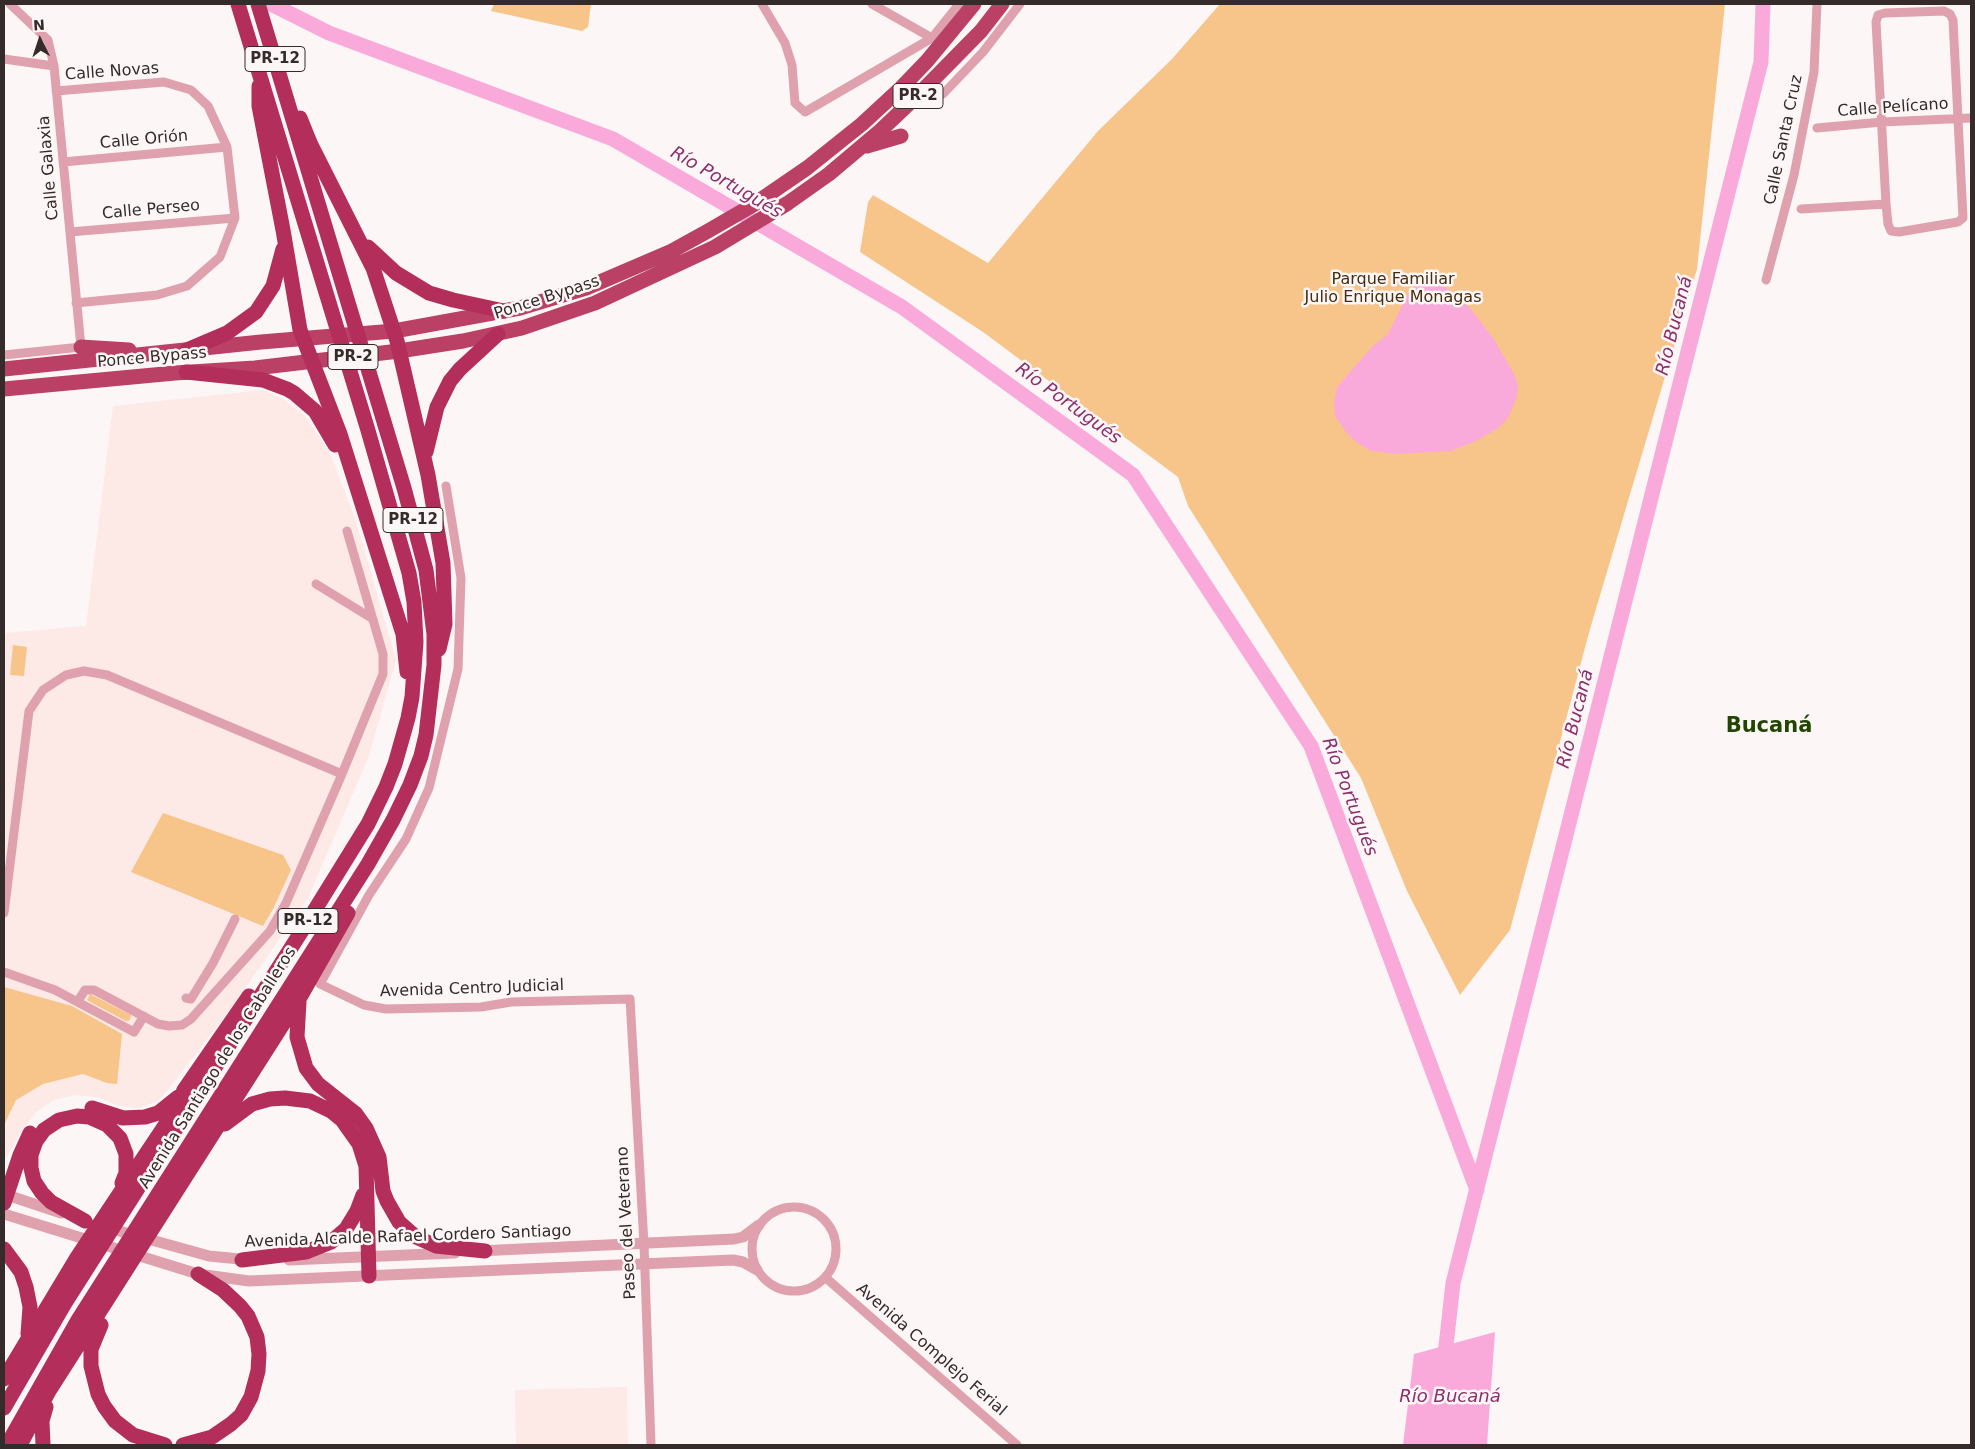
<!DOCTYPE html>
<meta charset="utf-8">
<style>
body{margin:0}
#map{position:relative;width:1975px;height:1449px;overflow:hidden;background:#fcf7f6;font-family:"DejaVu Sans",sans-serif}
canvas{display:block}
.frame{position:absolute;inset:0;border:5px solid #342b2a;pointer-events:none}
.north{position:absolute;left:15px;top:15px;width:50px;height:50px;-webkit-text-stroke:4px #fcf7f6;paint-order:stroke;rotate:356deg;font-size:14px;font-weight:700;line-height:20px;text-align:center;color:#342b2a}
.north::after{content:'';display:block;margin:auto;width:18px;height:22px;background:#342b2a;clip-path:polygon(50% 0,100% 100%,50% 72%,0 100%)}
</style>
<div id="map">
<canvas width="1975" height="1449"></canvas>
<div class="frame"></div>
<div class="north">N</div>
</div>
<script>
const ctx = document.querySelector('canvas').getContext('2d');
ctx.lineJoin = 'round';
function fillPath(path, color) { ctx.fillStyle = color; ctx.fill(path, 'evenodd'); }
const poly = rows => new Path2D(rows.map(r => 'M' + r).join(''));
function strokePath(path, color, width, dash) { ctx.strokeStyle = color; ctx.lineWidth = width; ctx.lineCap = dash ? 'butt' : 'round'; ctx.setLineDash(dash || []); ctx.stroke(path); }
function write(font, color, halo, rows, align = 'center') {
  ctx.font = font + ' "DejaVu Sans",sans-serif'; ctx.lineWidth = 5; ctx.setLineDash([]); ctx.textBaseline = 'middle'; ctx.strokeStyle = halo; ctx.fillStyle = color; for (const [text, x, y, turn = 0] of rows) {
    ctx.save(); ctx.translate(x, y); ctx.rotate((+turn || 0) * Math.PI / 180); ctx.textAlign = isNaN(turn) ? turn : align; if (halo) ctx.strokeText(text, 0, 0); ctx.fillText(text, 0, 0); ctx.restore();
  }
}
const built = poly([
 [263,390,283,399,305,416,330,453,356,521,396,660,369,756,308,898,232,1007,160,1100,139,1108,119,1106,96,1097,75,1095,54,1100,36,1112,21,1132,7,1157,4,1159,4,633,86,626,113,406],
 [627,1387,628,1445,516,1445,515,1390]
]);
const green = poly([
 [494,4,591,4,588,27,582,31,491,11],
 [1220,4,1725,4,1697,269,1590,629,1510,930,1460,995,1407,891,1361,778,1188,506,1178,477,983,332,860,252,868,202,873,195,988,263,1098,131,1172,59],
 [13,645,27,647,24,676,10,675],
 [163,813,283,855,291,870,273,909,263,926,131,872],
 [4,987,72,1006,122,1034,117,1084,107,1083,83,1074,43,1084,16,1100,4,1125],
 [90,994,131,1015,130,1020,126,1021,92,1003,87,1000]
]);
const water = poly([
 [1433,282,1445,287,1458,296,1473,312,1493,338,1514,374,1518,385,1517,397,1508,418,1497,429,1474,442,1451,451,1395,454,1371,451,1356,442,1346,432,1335,416,1334,403,1337,387,1372,347,1388,334,1409,292,1416,285],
 [1495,1332,1487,1445,1403,1445,1414,1354]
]);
const river = poly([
 [271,4,329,33,613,139,902,307,1133,475,1311,746,1477,1190],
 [1444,1364,1453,1283,1761,62,1763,4]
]);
const minor = poly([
 [762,4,785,43,792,65,795,103,805,112,932,38,959,4],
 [872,4,932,38],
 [1944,11,1950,14,1953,20,1963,218,1958,222,1899,232,1891,231,1888,224,1886,204,1876,22,1878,15,1885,13,1944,11],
 [4,59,54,66],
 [56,91,164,82,191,90,208,106,227,147,235,218,220,257,187,286,157,295,76,303],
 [943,94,983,52,1020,4],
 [1817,128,1882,122,1971,118],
 [63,162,227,147],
 [1801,209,1886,204],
 [70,232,235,218],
 [1766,280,1794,175,1814,72,1817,4],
 [4,355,81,347,54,66,48,40,10,4],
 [446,486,461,578,458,669,429,788,406,839,369,895,320,984,364,1005,386,1009,481,1007,511,1002,630,999,644,1244,651,1445],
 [316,584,373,619],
 [4,913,29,711,43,690,66,675,84,671,107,675,342,774],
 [4,972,55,990,134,1032,144,1016],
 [186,998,191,999,213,963,235,919],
 [78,1001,85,990,94,990,158,1024,169,1026,182,1025,191,1019,270,931,286,903,342,774,383,674,383,654,347,531],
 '752 1249a42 42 0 1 1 84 0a42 42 0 1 1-84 0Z',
 [826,1278,1017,1445]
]);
const tertiary = poly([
 [4,1194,61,1213],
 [4,1214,198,1274,249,1281,733,1260,743,1262,757,1270],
 [105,1227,209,1256,250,1260],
 [478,1251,734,1239,743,1237,759,1225],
 [289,1260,455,1253]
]);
const trunk = poly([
 [867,146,901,136],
 [81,347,129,350],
 [4,369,261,342,394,331,520,308,586,288,670,252,708,231,753,205,807,168,862,124,901,88,927,61,974,4],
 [4,389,175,373,255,368,399,351,463,341,522,328,595,303,715,247,788,203,829,174,880,131,919,94,981,31,1002,4]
]);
const motorway = poly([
 [259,86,259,106,283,230,300,330,340,434,403,634,407,672],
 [300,118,311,145,373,268,397,341,428,475,443,563,445,624,439,649],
 [368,247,396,273,429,293,453,300,504,311],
 [187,350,227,333,256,312,273,286,283,249],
 [186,372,263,380,287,389,294,393,315,411,335,445],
 [426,452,437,407,450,381,460,369,498,334],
 [299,1002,297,1037,306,1068,318,1084,356,1114,366,1128,379,1157,383,1191,387,1201,399,1222,416,1237,436,1246,485,1251],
 [92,1108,123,1118,145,1117,158,1113,178,1097],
 [225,1124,252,1104,270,1099,285,1098,310,1101,331,1111,342,1120,359,1144,366,1166,369,1276],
 [4,1203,20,1155,30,1133],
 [85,1221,51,1202,42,1193,34,1181,31,1168,31,1155,36,1141,44,1130,59,1120,77,1116,89,1117,107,1125,120,1138,126,1154,126,1173,122,1183],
 [4,1249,21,1272,26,1287,30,1307,28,1334],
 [242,1260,306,1252,331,1242,346,1229,357,1211,363,1195],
 [101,1325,91,1349,91,1366,98,1394,104,1406,115,1421,133,1435,165,1445],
 [4,1379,76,1259,178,1106,184,1090,249,996],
 [4,1408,65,1303,303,929,368,824,386,787,395,764,408,718,412,697,416,642,414,602,409,573,367,427,238,4],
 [7,1445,78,1320,368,864,393,820,410,785,421,756,426,735,434,665,434,634,426,570,404,488,258,4],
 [20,1445,49,1391,299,999,348,913],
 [43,1445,42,1421,46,1407],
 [183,1445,212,1437,231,1424,241,1415,251,1397,258,1371,259,1354,257,1337,248,1316,240,1306,223,1290,198,1274]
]);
const shields = [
 [275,59,60],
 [918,96,50],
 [353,357,50],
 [413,520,60],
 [308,921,60]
];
const shieldNames = [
 ["PR-12",275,59],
 ["PR-2",918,96],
 ["PR-2",353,357],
 ["PR-12",413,520],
 ["PR-12",308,921]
];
const streetNames = [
 ["Calle Novas",112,72,-4],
 ["Calle Pelícano",1893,108,-4],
 ["Calle Orión",144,140,-5],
 ["Calle Santa Cruz",1784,140,-78],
 ["Calle Galaxia",49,168,-95],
 ["Calle Perseo",151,210,-5],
 ["Ponce Bypass",547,298,-18],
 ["Ponce Bypass",152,358,-5],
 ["Avenida Centro Judicial",472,989,-2],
 ["Avenida Santiago de los Caballeros",218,1068,-58],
 ["Paseo del Veterano",627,1223,-93],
 ["Avenida Alcalde Rafael Cordero Santiago",408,1237,-2],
 ["Avenida Complejo Ferial",931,1350,41]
];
const parkNames = [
 ["Parque Familiar",1393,280],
 ["Julio Enrique Monagas",1393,298]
];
const waterNames = [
 ["Río Portugués",726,183,30],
 ["Río Bucaná",1675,326,-76],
 ["Río Portugués",1068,404,36],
 ["Río Bucaná",1576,719,-76],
 ["Río Portugués",1349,797,69],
 ["Río Bucaná",1450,1397]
];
const districtNames = [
 ["Bucaná",1769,727]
];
fillPath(built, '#fde9e6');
fillPath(green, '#f7c48a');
fillPath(water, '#faaada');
strokePath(river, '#faaada', 15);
strokePath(minor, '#e0a1ae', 9);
strokePath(tertiary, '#e0a1ae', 11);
strokePath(trunk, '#ba4066', 15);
strokePath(motorway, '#b32e5b', 15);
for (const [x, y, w] of shields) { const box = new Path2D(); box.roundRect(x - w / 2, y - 12.5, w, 25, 4); ctx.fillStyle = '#fcf7f6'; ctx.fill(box); strokePath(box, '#342b2a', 1); }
write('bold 15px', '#342b2a', null, shieldNames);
write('16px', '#342b2a', '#fcf7f6', streetNames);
write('16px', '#452d0f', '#fcf7f6', parkNames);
write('italic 18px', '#8a2f6b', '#fcf7f6', waterNames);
write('bold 21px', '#224500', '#fcf7f6', districtNames);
</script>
